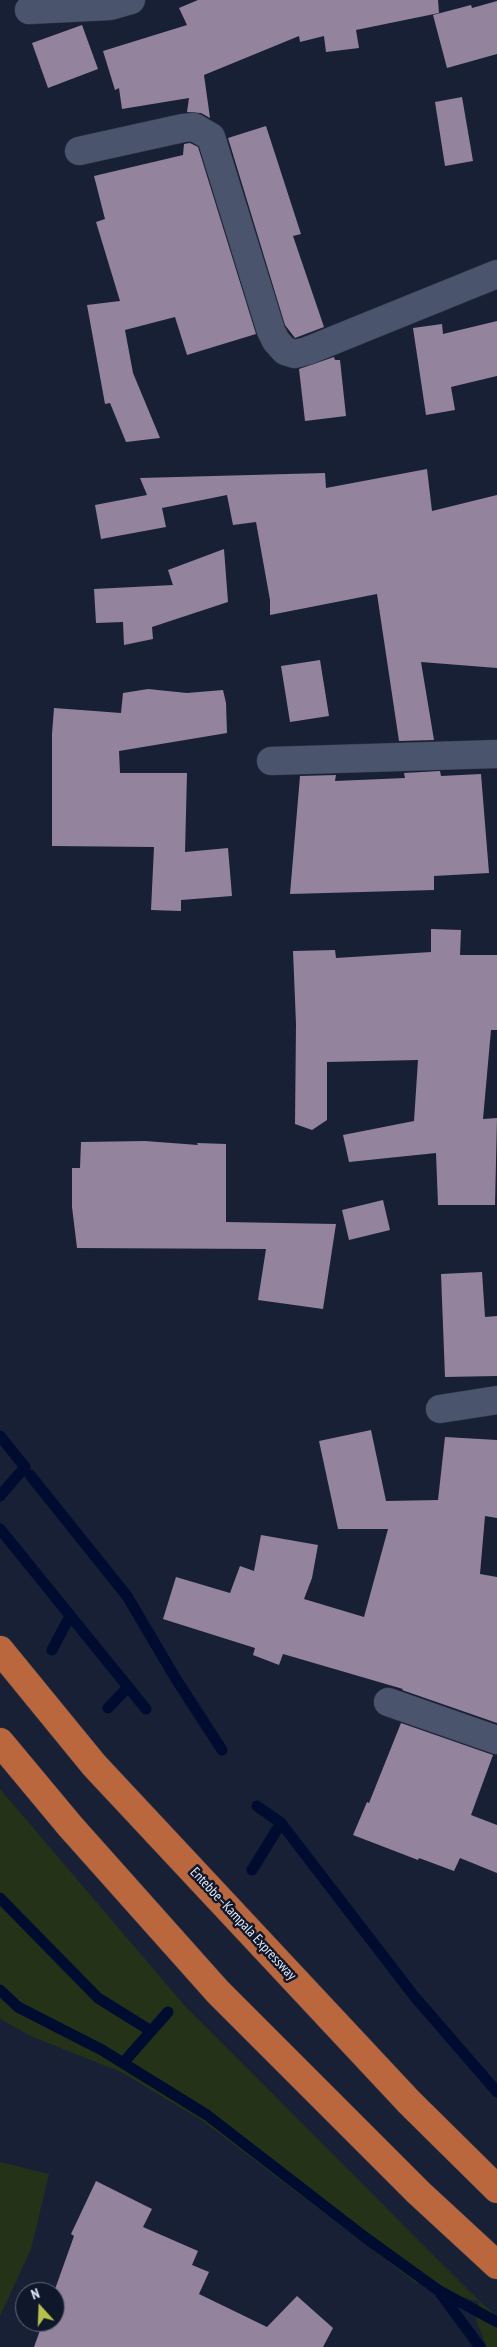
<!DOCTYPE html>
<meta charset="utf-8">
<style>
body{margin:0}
#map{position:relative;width:497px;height:2347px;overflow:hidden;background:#182035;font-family:"PT Sans Narrow",sans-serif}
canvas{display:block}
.north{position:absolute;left:15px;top:2282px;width:50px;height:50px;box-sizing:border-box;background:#0f172b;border:1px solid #636b7d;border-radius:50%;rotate:340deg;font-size:14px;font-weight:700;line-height:20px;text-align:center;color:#e2e9f7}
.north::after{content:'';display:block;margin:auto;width:18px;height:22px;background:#b5c24a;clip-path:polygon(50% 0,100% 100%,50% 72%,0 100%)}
</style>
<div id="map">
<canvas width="497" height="2347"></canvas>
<div class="north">N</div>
</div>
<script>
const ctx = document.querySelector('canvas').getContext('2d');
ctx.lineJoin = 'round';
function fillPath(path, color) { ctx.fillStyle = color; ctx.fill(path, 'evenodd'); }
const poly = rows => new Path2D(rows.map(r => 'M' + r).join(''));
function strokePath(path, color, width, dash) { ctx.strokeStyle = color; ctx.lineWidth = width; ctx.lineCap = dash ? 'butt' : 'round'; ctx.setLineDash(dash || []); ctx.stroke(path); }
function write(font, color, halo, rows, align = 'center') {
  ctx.font = font + ' "PT Sans Narrow",sans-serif'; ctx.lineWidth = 5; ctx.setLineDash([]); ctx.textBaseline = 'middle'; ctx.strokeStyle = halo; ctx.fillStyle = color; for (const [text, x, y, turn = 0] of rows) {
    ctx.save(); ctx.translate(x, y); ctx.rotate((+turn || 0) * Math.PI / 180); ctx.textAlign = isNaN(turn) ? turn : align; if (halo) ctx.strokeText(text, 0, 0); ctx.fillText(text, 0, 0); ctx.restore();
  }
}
const green = poly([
 [0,1789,184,2005,480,2302,497,2316,497,2347,487,2347,476,2320,479,2302,415,2282,203,2121,121,2072,33,2037,0,2019],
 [0,2162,49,2174,31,2249,0,2316]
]);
const stream = poly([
 [0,1436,25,1467,0,1496],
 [30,1475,127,1596,176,1679,222,1750],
 [0,1529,146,1709],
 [52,1650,70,1616],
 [108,1708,128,1687],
 [257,1806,281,1823,414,1996,497,2092],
 [252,1870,281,1823],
 [0,1898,98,1998,151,2031],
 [0,1990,18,2007,102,2050,207,2115,366,2238,438,2290,497,2322],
 [123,2063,168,2012],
 [441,2294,480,2347]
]);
const building = poly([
 [198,0,438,0,439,13,356,30,359,48,326,52,324,36,300,42,299,36,204,75,210,118,201,113,187,112,189,98,122,109,119,88,115,90,103,51,187,25,179,8],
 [497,1,497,54,447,68,433,15,471,5,472,8],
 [82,25,98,69,48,88,32,43],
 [462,97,473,161,445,166,435,102],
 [266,126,301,234,293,236,324,327,295,338,285,325,228,138],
 [190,143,198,147,256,334,187,355,175,317,125,330,133,373,160,438,126,442,110,403,105,404,87,305,120,301,96,222,105,219,94,176,183,155,184,144],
 [497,321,497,376,451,387,455,410,426,415,413,328,442,324,443,334],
 [334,357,335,360,340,360,346,416,305,421,299,369],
 [427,469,432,511,497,495,497,668,421,662,434,740,399,741,377,594,270,615,270,600,256,522,233,525,227,495,162,508,166,527,101,539,95,505,147,495,140,478,325,473,326,488],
 [224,549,228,602,152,627,153,639,124,645,123,622,96,623,94,589,173,585,168,570],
 [320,660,329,716,290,722,281,666],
 [148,689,187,693,223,690,226,703,227,733,119,751,120,773,187,773,185,852,228,848,232,896,181,900,181,911,151,910,154,847,52,846,52,734,54,708,121,713,123,693],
 [440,771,441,776,481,774,489,873,434,876,434,890,290,894,300,776,336,775,335,781,405,778,404,773],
 [431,929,461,930,460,955,497,955,497,1030,491,1030,483,1119,497,1118,495,1205,438,1205,436,1153,349,1162,343,1135,414,1121,418,1060,327,1062,327,1120,312,1130,295,1124,296,1024,293,951,335,950,336,958,431,952],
 [145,1141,198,1145,197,1143,226,1144,226,1222,336,1224,323,1309,258,1300,266,1249,77,1248,72,1207,72,1168,80,1168,81,1142],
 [383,1200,390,1230,349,1240,342,1210],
 [482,1272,485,1317,497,1316,497,1376,445,1377,441,1274],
 [371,1430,386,1501,438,1500,445,1437,497,1440,497,1518,485,1516,480,1574,497,1577,497,1723,402,1690,403,1689,283,1654,279,1665,253,1655,255,1648,163,1619,176,1577,230,1593,240,1566,254,1571,261,1535,318,1545,312,1578,304,1599,364,1617,388,1529,338,1529,319,1441],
 [401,1723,493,1755,471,1815,497,1825,497,1873,460,1858,454,1871,419,1858,418,1860,353,1835,367,1802,369,1803],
 [96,2181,152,2209,143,2227,198,2251,192,2265,209,2272,199,2294,267,2327,297,2296,333,2328,323,2347,34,2347,43,2322,55,2322,54,2292,74,2236,71,2234]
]);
const street = poly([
 [29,10,110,6,131,0],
 [79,151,183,128,194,127,211,137,271,331,276,341,285,351,295,354,307,351,497,274],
 [271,761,497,754],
 [440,1409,497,1400],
 [388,1702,497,1740]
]);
const highway = poly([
 [0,1650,94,1765,409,2102,497,2189],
 [0,1742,70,1826,218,1992,419,2193,497,2265]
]);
const streetNames = [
 ["Entebbe–Kampala Expressway",243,1924,47]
];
fillPath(green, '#243317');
strokePath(stream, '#000b30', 11);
fillPath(building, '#94839c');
strokePath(street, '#353a4c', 29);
strokePath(highway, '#353a4c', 29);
strokePath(street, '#4a546c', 28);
strokePath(highway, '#ba673d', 28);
write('14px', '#e2e9f7', '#0f172b', streetNames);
</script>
